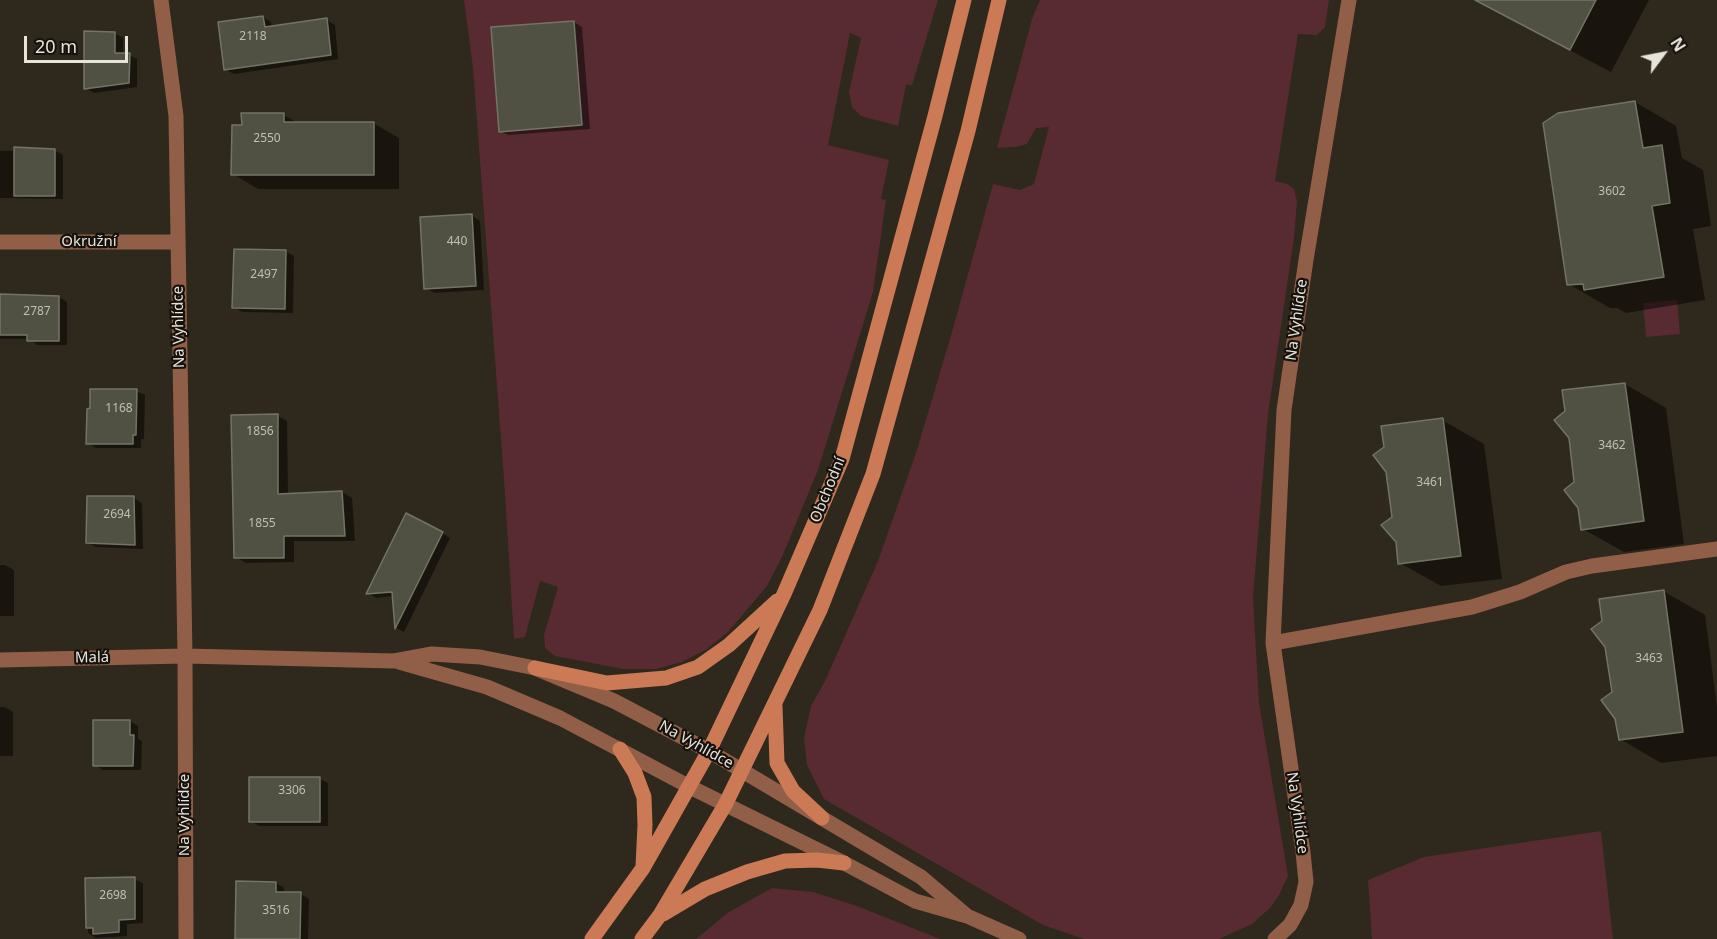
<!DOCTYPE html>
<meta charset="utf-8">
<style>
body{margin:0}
#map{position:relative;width:1717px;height:939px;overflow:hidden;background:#2f281c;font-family:"Noto Sans",sans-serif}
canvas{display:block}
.north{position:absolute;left:1633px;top:24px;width:60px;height:60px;-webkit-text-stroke:4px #15110c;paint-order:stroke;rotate:58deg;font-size:16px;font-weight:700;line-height:24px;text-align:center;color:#e7e2da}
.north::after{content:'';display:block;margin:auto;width:21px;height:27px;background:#e7e2da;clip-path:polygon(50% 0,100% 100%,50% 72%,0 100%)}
.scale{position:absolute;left:24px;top:36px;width:104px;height:27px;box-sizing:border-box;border:3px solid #e7e2da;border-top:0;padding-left:8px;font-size:18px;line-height:21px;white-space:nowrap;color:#e7e2da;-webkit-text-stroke:4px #15110c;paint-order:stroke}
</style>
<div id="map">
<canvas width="1717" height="939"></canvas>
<div class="north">N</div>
<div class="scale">20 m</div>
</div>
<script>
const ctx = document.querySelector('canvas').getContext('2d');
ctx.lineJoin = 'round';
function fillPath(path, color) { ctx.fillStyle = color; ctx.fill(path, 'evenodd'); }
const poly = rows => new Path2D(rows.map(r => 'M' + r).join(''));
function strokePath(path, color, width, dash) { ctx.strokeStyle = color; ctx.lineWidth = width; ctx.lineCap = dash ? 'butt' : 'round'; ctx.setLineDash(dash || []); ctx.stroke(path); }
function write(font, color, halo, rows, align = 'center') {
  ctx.font = font + ' "Noto Sans",sans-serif'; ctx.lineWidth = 4.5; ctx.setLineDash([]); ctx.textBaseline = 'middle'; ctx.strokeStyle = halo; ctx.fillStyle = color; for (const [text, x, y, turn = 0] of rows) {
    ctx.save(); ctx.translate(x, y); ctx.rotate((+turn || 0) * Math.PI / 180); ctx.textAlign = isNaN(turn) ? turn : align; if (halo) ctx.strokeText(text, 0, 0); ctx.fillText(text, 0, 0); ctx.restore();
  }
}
const green = poly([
 [464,0,938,0,912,85,906,85,898,126,861,116,852,107,849,92,861,38,850,33,828,145,889,160,881,199,886,200,873,292,818,470,782,557,767,586,728,632,707,649,682,662,656,669,623,669,555,656,545,648,544,635,558,587,540,581,525,637,514,639,504,479,473,68],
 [1040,0,1329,0,1325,27,1317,35,1298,34,1275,181,1287,184,1294,189,1297,201,1294,238,1268,414,1253,597,1259,703,1288,876,1279,895,1270,908,1252,924,1219,939,1084,939,1043,925,824,799,807,765,804,738,811,706,825,681,878,561,917,450,952,332,993,184,1020,190,1034,184,1049,127,1036,128,1027,144,1015,147,997,148,1032,19],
 [1677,300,1680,334,1646,337,1643,303],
 [1601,831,1613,939,1372,939,1368,880,1424,857],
 [772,888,813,892,857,906,940,939,696,939,729,912]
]);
const shadow = poly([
 [1475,0,1649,0,1611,72],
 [263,17,271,22,272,27,327,20,335,25,338,59,234,74,226,70],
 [574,22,582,27,590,129,508,135,500,131],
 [114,33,123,38,123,54,129,55,137,59,137,87,94,93,86,88],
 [1635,102,1676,126,1682,158,1703,170,1711,226,1693,229,1705,300,1626,313,1617,308,1610,308,1569,284],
 [283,115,298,123,373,123,399,138,399,189,258,189,233,174,243,126],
 [54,150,63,155,63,199,0,198,0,151],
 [472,216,480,221,484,290,434,293,426,288,422,219],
 [285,251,294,256,293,313,242,312,234,307],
 [0,296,59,297,67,302,67,345,37,345,29,339,0,339],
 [1625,384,1666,408,1684,544,1624,552,1583,529,1567,412],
 [136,391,145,395,144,439,141,439,141,448,96,448,88,443],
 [278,416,287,421,288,495,342,492,352,498,355,541,294,541,294,562,246,563,236,557],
 [1442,420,1484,444,1502,579,1441,586,1400,563,1388,471],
 [134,498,142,503,143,549,96,547,88,542],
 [442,533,450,538,404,632,396,628,394,596,376,598,368,593],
 [0,565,5,565,14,570,14,616,0,616],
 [1663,591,1705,615,1717,707,1717,756,1661,763,1620,739,1613,692],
 [0,707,5,707,13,712,13,756,0,756],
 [94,721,130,721,138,726,138,739,142,741,141,770,103,770,95,765],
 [319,778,328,783,328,826,259,826,251,821],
 [87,879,134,879,143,883,143,923,127,924,127,936,96,938,88,933],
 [276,883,284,888,284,894,301,894,309,899,308,939,236,939]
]);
const building = poly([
 [1475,0,1596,0,1570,50,1475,0],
 [263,16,265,27,327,18,331,55,224,70,218,22,263,16],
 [574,21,582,125,499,132,491,27,574,21],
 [84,31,115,32,115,53,130,53,129,83,84,89,84,31],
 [1635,101,1643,148,1662,145,1670,203,1652,206,1664,277,1584,290,1583,284,1567,285,1543,123,1558,113,1635,101],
 [241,113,284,113,284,122,374,122,374,175,231,175,232,125,242,125,241,113],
 [14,147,55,149,55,196,14,196,14,147],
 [472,214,476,286,424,289,420,217,472,214],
 [234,249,286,250,285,309,232,308,234,249],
 [0,294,59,296,59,341,27,341,27,335,0,335,0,294],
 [1625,383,1644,521,1581,530,1578,508,1564,490,1574,482,1569,438,1554,420,1565,411,1562,390,1625,383],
 [90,389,137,389,136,435,133,435,133,444,86,444,87,409,90,408,90,389],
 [278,414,278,494,342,491,345,536,284,536,284,558,234,558,231,415,278,414],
 [1443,418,1461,556,1398,564,1396,542,1381,525,1392,517,1386,472,1373,455,1384,447,1381,426,1443,418],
 [87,496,134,496,135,545,86,543,87,496],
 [406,513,443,532,395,629,392,592,366,594,406,513],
 [1664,590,1683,732,1619,740,1615,719,1601,700,1612,692,1605,647,1591,629,1602,621,1599,599,1664,590],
 [93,720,130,720,130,735,134,735,133,766,93,766,93,720],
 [249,777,320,777,320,822,249,822,249,777],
 [135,877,135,919,119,920,119,932,93,934,93,928,86,928,85,878,135,877],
 [236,881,276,882,276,892,301,892,300,939,235,939,236,881]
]);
const minor = poly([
 [161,0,176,116,185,656,186,939],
 [0,242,177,242],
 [1273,643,1472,607,1520,592,1566,572,1592,566,1717,549],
 [0,660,185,656,394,661,432,654,480,657,535,668,614,701,709,751,921,877,967,916],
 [399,662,487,687,560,718,690,787,844,863,915,901,967,916,1019,939],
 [1275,939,1290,925,1301,905,1306,882,1303,852,1273,643,1284,410,1306,260,1349,0]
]);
const secondary = poly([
 [535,668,607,683,666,678,698,667,729,645,777,601],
 [775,706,777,763,793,791,822,818],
 [620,749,635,773,644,797,645,825,643,866],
 [663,914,705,889,747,872,785,861,817,860,844,863],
 [592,939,643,868,709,751,784,594,842,459,935,116,964,0],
 [642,939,660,915,725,805,820,610,873,474,968,131,999,0]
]);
const numberNames = [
 ["2118",253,37],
 ["2550",267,139],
 ["3602",1612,192],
 ["440",457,242],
 ["2497",264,275],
 ["2787",37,312],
 ["1168",119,409],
 ["1856",260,432],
 ["3462",1612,446],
 ["3461",1430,483],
 ["2694",117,515],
 ["1855",262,524],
 ["3463",1649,659],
 ["3306",292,791],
 ["2698",113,896],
 ["3516",276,911]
];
const streetNames = [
 ["Okružní",89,242],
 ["Na Vyhlídce",1297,320,-82],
 ["Na Vyhlídce",179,327,-91],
 ["Obchodní",828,490,-68],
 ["Malá",92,658,-1],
 ["Na Vyhlídce",696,745,29],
 ["Na Vyhlídce",1297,813,82],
 ["Na Vyhlídce",185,815,-90]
];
fillPath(green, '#572b31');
fillPath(shadow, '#0007');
fillPath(building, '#505142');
strokePath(building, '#737465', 1.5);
strokePath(minor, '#915e47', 15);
strokePath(secondary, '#cb7a55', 15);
write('12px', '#c1beb4', null, numberNames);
write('15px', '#e7e2da', '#15110c', streetNames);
</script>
